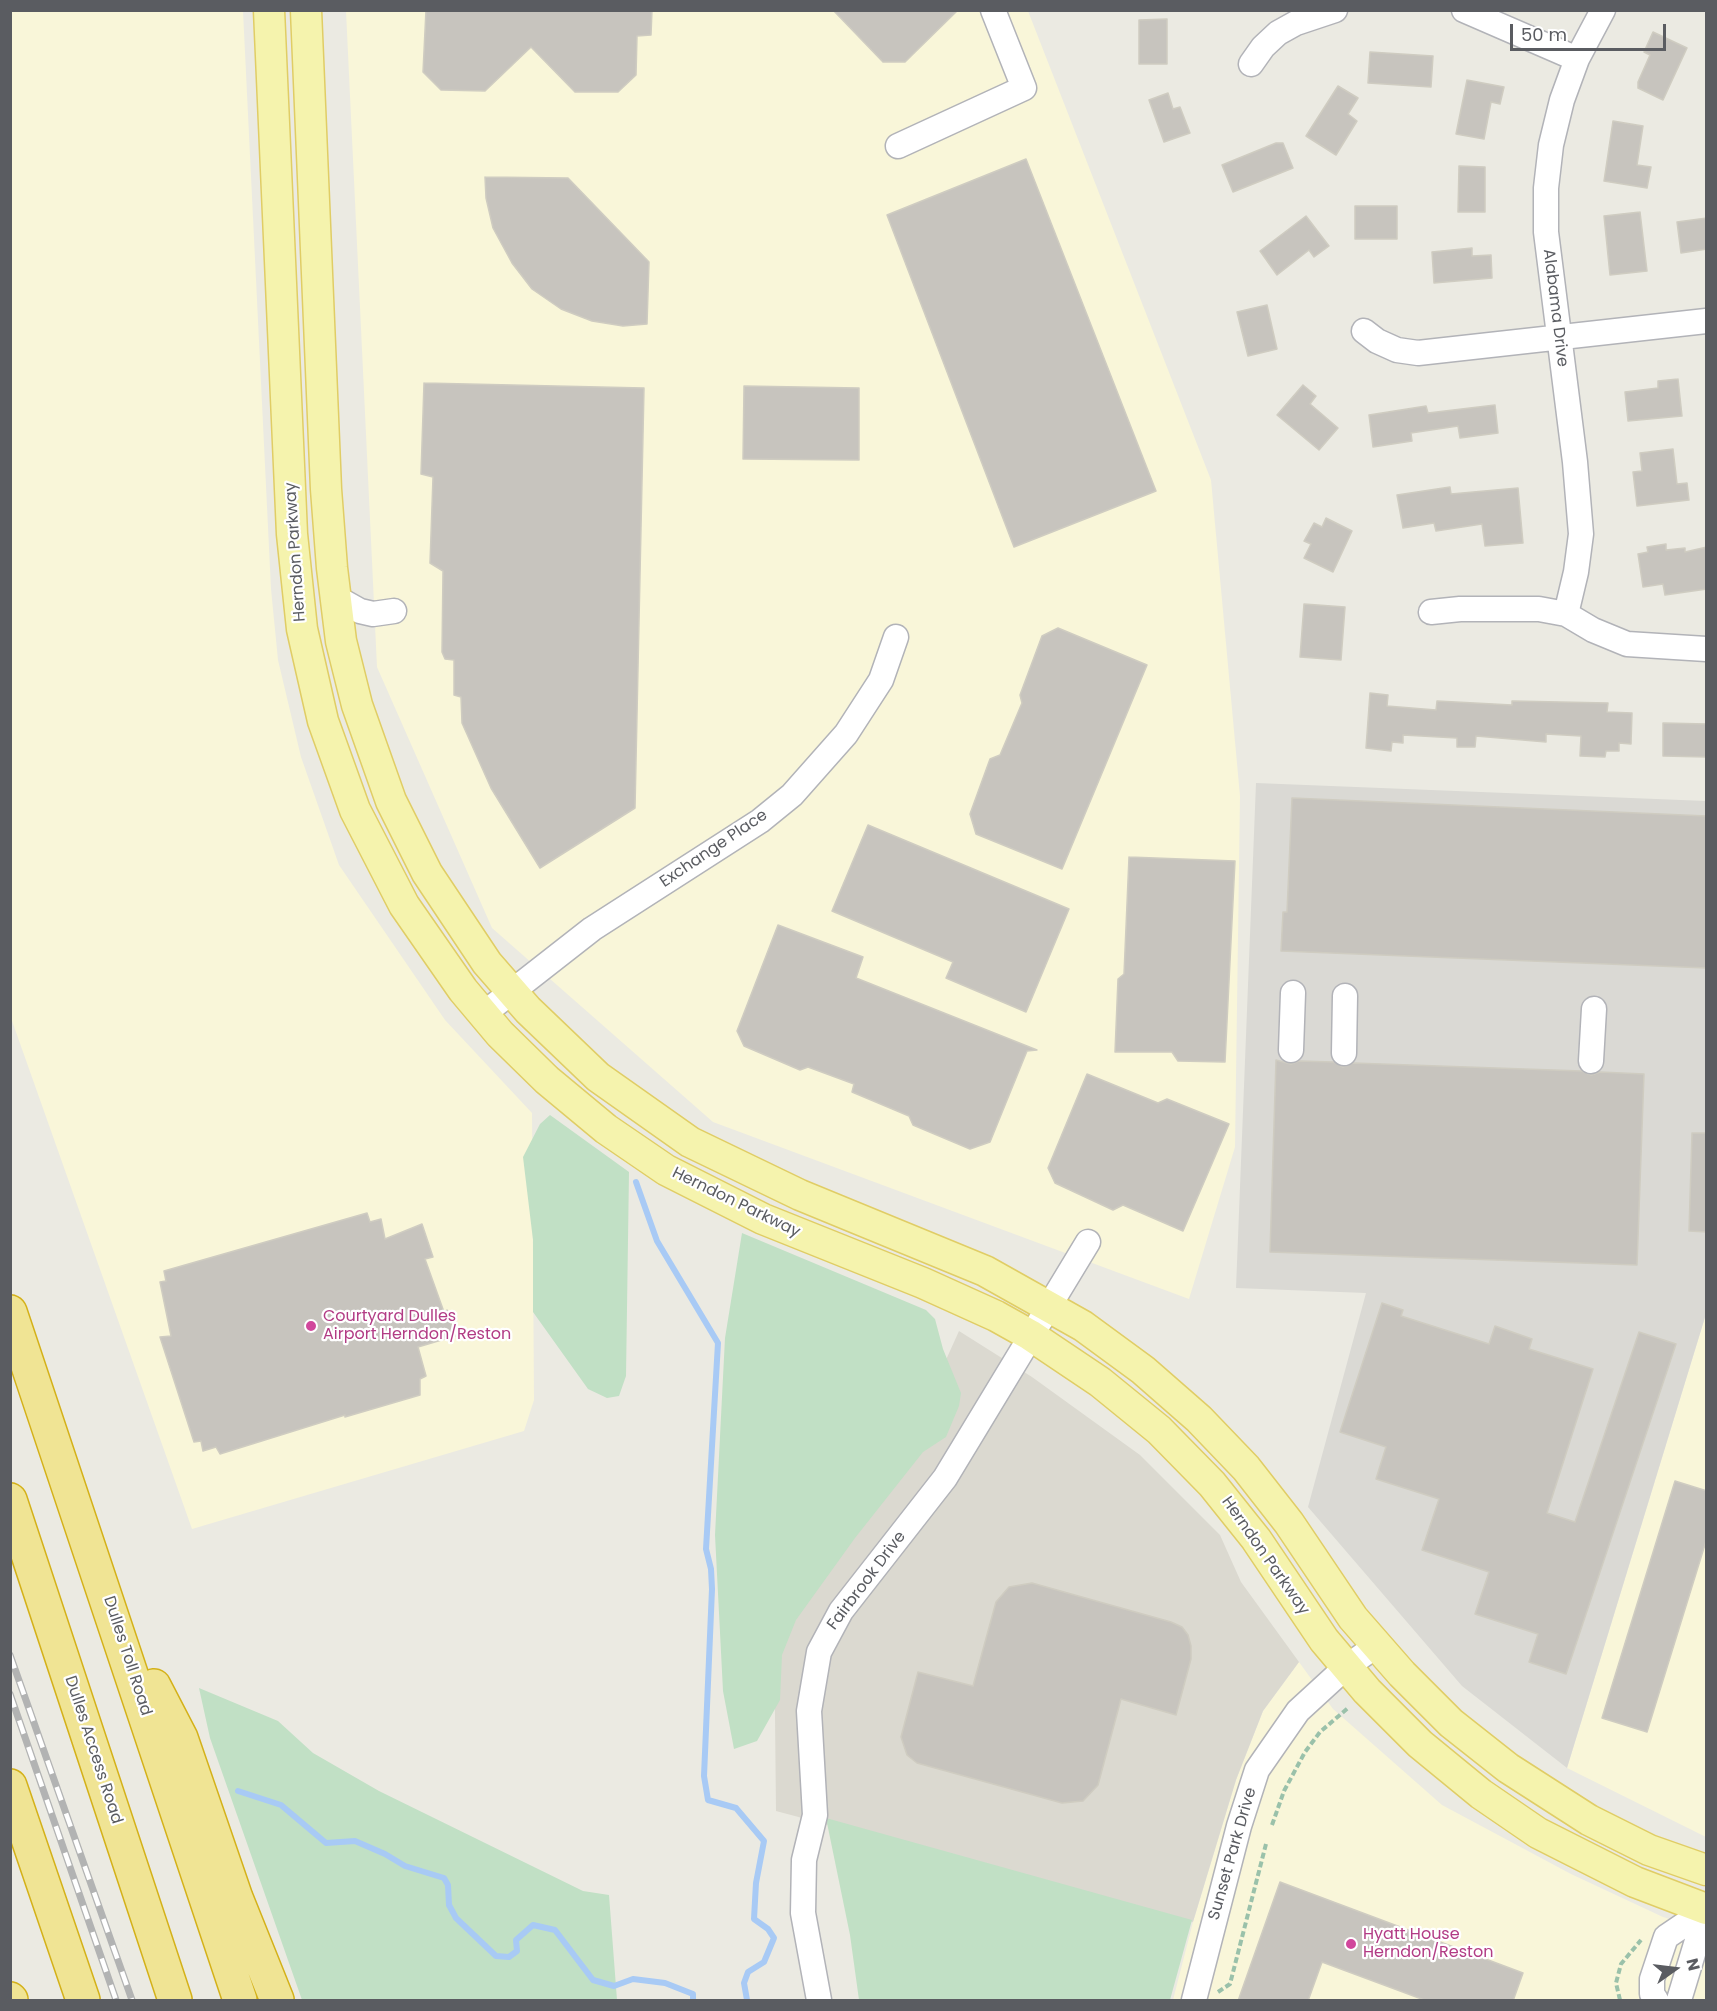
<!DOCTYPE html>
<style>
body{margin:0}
#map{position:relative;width:1717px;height:2011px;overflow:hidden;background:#ebeae2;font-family:Poppins,sans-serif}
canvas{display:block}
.frame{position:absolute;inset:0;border:12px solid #5a5c61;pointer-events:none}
.north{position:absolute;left:1645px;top:1939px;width:60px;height:60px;-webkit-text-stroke:4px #fff;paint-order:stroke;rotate:76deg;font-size:16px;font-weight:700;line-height:24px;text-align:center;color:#5a5c61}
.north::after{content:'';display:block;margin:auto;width:21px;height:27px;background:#5a5c61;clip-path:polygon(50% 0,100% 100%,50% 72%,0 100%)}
.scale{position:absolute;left:1510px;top:24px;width:156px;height:27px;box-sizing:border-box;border:3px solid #5a5c61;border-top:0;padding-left:8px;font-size:18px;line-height:21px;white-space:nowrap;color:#5a5c61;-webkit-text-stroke:4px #fff;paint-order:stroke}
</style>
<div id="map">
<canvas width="1717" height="2011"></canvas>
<div class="frame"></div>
<div class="north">N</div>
<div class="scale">50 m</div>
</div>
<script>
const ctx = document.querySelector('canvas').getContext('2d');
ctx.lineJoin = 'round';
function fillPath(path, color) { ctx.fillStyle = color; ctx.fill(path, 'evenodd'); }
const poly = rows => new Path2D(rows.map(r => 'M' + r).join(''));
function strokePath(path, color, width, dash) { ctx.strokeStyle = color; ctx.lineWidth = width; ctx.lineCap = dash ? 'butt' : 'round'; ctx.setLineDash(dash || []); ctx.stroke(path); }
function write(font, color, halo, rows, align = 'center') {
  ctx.font = font + ' Poppins,sans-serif'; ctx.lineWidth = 4.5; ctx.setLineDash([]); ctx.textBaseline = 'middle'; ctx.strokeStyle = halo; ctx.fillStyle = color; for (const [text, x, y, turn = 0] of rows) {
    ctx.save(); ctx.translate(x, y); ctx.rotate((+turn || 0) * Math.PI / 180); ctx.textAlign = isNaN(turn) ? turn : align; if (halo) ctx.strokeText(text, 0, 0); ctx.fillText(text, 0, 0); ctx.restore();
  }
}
const commercial = poly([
 [10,11,243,11,271,589,278,660,301,757,339,865,445,1020,532,1113,534,1400,524,1431,192,1529,11,1018],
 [346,11,1028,11,1211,480,1240,796,1235,1147,1189,1299,713,1122,492,928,377,667],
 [1706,1314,1706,1837,1567,1768],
 [1299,1662,1333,1709,1442,1805,1571,1874,1663,1917,1706,1930,1706,2000,1173,2000,1193,1922,1236,1780,1263,1711]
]);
const industrial = poly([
 [1256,783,1706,801,1706,1314,1567,1768,1462,1686,1308,1507,1366,1293,1236,1288]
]);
const education = poly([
 [959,1331,1032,1377,1140,1455,1220,1535,1241,1582,1299,1662,1263,1711,1236,1780,1193,1922,776,1811,774,1621,908,1444]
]);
const green = poly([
 [550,1115,629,1172,626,1376,619,1396,607,1398,588,1389,533,1312,533,1240,523,1157,540,1124],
 [742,1233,926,1310,935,1319,943,1349,961,1393,959,1406,946,1437,923,1452,855,1538,796,1620,782,1655,780,1700,757,1741,734,1749,723,1691,715,1535,725,1338],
 [199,1688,278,1721,313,1753,379,1791,583,1891,609,1895,617,2000,302,2000,210,1738],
 [826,1818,1192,1920,1170,2000,859,2000,850,1935]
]);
const stream = poly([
 [636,1182,657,1241,718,1343,706,1549,711,1569,712,1589,704,1776,708,1800,736,1808,764,1841,756,1883,754,1919,768,1929,774,1938,764,1962,748,1972,744,1983,747,2000],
 [238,1791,281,1805,326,1843,355,1841,385,1854,405,1866,444,1878,448,1885,449,1905,456,1918,496,1956,509,1957,517,1951,516,1940,533,1925,555,1930,593,1980,614,1986,633,1979,665,1983,693,1994,693,2000]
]);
const building = poly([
 [426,10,652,10,651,35,637,36,636,75,618,92,575,92,531,47,485,91,441,90,423,72,426,10],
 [833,10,958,10,905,62,883,62,833,10],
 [1167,19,1167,64,1139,64,1139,20,1167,19],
 [1653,32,1687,48,1663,100,1638,88,1638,82,1650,55,1644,52,1653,32],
 [1370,52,1433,56,1431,87,1368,83,1370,52],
 [1467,80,1504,87,1500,104,1491,102,1484,139,1456,134,1467,80],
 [1338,86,1358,98,1348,114,1357,121,1336,155,1306,136,1338,86],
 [1168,93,1173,109,1180,107,1190,133,1164,142,1149,100,1168,93],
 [1613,121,1643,126,1637,165,1651,167,1647,188,1604,181,1613,121],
 [1276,143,1283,143,1293,168,1233,192,1222,165,1276,143],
 [1026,159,1156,491,1014,547,887,215,1026,159],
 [1459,166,1485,167,1485,212,1458,212,1459,166],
 [485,177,568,178,649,262,647,324,623,326,592,321,561,309,532,289,512,263,493,228,486,198,485,177],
 [1355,206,1397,206,1397,239,1355,239,1355,206],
 [1640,212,1647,271,1610,275,1604,216,1640,212],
 [1306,216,1329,246,1314,257,1309,250,1277,275,1260,251,1306,216],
 [1707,218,1707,249,1681,253,1677,222,1707,218],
 [1472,248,1472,256,1491,255,1492,278,1434,283,1432,252,1472,248],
 [1267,305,1277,349,1248,356,1237,312,1267,305],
 [1678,379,1682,416,1628,421,1625,392,1658,388,1658,381,1678,379],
 [424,383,644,388,635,808,540,868,491,788,462,723,461,697,454,695,454,660,445,659,442,652,443,571,430,563,433,477,421,474,424,383],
 [1303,385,1316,396,1310,404,1338,428,1319,450,1277,415,1303,385],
 [744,386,859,388,859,460,743,459,744,386],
 [1495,405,1498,433,1460,438,1458,426,1411,433,1412,441,1373,447,1369,415,1426,406,1428,413,1495,405],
 [1673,449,1677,484,1687,483,1689,500,1637,506,1633,472,1642,471,1640,453,1673,449],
 [1450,487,1451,494,1518,488,1523,543,1485,546,1482,524,1436,531,1434,523,1403,528,1397,495,1450,487],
 [1326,518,1352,531,1333,572,1304,558,1311,544,1304,541,1314,523,1322,527,1326,518],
 [1666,544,1666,550,1685,548,1685,552,1707,547,1707,589,1665,595,1663,584,1643,587,1638,554,1648,552,1647,547,1666,544],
 [1304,604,1345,607,1341,660,1300,657,1304,604],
 [1058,628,1147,665,1062,869,976,834,970,814,990,759,1000,755,1022,703,1020,695,1042,636,1058,628],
 [1370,693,1388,695,1387,706,1436,710,1437,701,1512,705,1512,701,1608,703,1607,712,1632,713,1631,744,1619,743,1619,751,1606,751,1605,757,1580,756,1581,736,1546,734,1546,742,1476,736,1475,747,1457,747,1457,738,1403,735,1403,743,1392,742,1391,751,1366,748,1370,693],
 [1663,723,1707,724,1707,757,1663,756,1663,723],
 [1292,798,1707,816,1707,968,1281,951,1283,912,1287,912,1292,798],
 [868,825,1069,909,1026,1012,946,978,953,962,832,911,868,825],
 [1129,857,1235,861,1225,1062,1178,1061,1172,1052,1115,1052,1118,979,1124,974,1129,857],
 [778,925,863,957,856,978,1037,1050,1027,1051,990,1142,970,1149,913,1125,909,1116,852,1092,854,1084,808,1067,800,1070,744,1046,737,1031,778,925],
 [1276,1060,1291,1064,1299,1061,1334,1062,1343,1067,1353,1063,1582,1071,1591,1075,1600,1072,1644,1074,1637,1265,1270,1252,1276,1060],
 [1087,1074,1158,1103,1167,1099,1229,1124,1183,1231,1123,1205,1113,1210,1055,1183,1048,1168,1087,1074],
 [1692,1133,1707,1133,1707,1232,1689,1231,1692,1133],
 [367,1213,370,1222,381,1219,385,1239,422,1224,433,1257,425,1259,444,1312,447,1310,455,1336,418,1347,426,1376,420,1379,420,1395,345,1417,345,1415,220,1454,216,1447,203,1451,201,1441,194,1442,160,1337,171,1336,160,1282,166,1281,164,1271,367,1213],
 [1382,1303,1403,1310,1401,1316,1489,1344,1495,1326,1532,1339,1529,1349,1593,1369,1547,1513,1575,1522,1639,1332,1676,1344,1566,1674,1529,1662,1538,1634,1475,1614,1489,1572,1422,1550,1439,1499,1376,1479,1386,1447,1340,1432,1382,1303],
 [1675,1481,1707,1491,1707,1538,1647,1732,1602,1718,1675,1481],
 [1032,1583,1171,1622,1182,1627,1188,1635,1191,1646,1191,1659,1176,1715,1121,1699,1098,1785,1083,1801,1062,1803,917,1763,907,1755,901,1737,918,1672,973,1686,996,1602,1009,1587,1032,1583],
 [1280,1882,1523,1973,1513,2001,1427,2001,1322,1962,1308,2001,1238,2001,1280,1882]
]);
const path = poly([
 [1272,1825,1284,1791,1305,1752,1320,1732,1348,1708],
 [1218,1992,1230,1984,1266,1844],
 [1620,2000,1616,1983,1621,1964,1641,1940]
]);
const minor = poly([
 [1464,10,1577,59],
 [1251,64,1263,47,1278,33,1296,23,1335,10],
 [898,146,1024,88,993,10],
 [1364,331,1377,341,1397,350,1418,353,1706,321],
 [335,597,360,611,373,614,394,611],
 [1431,612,1460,609,1539,609,1566,614,1593,630,1627,644,1706,649],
 [1566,614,1576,572,1581,534,1575,462,1546,232,1546,188,1551,145,1562,100,1577,59,1603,10],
 [482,1015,592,929,760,821,792,795,846,734,881,680,896,637],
 [1291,1050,1293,993],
 [1344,1053,1345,996],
 [1591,1061,1594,1009],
 [819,2000,803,1913,804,1860,815,1815,809,1711,819,1652,841,1611,945,1478,1088,1242],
 [1194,2000,1239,1826,1257,1770,1298,1711,1346,1667,1376,1646],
 [1656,2000,1652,1994,1652,1979,1666,1937,1706,1910],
 [1679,2000,1706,1911]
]);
const major = poly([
 [269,10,292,534,302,629,323,721,355,810,404,905,463,990,500,1034,547,1080,606,1129,666,1170,763,1219,923,1283,996,1316,1030,1335,1100,1382,1159,1430,1212,1484,1256,1539,1324,1640,1367,1691,1420,1744,1481,1794,1538,1833,1635,1882,1706,1909],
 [306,10,326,489,332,568,341,641,357,705,391,801,427,873,487,963,528,1010,598,1077,690,1142,800,1195,985,1271,1083,1326,1143,1370,1199,1419,1246,1468,1289,1523,1353,1618,1402,1674,1451,1723,1508,1768,1589,1820,1649,1850,1706,1870]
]);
const highway = poly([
 [10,1312,240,2000],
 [10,1500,175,2000],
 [154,1686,181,1738,236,1898,277,2000],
 [10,1786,83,2000],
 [10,1999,11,2000]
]);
const rail = poly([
 [10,1655,132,2000],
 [10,1694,116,2000]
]);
const markers = [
 [311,1326,6,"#d1479c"],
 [1351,1944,6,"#d1479c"]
];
const streetNames = [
 ["Alabama Drive",1555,308,83],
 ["Herndon Parkway",296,552,-94],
 ["Exchange Place",714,849,-34],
 ["Herndon Parkway",736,1203,26],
 ["Herndon Parkway",1265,1556,55],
 ["Fairbrook Drive",867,1581,-53],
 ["Dulles Toll Road",127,1656,72],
 ["Dulles Access Road",93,1750,72],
 ["Sunset Park Drive",1233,1854,-74]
];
const hotelNames = [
 ["Courtyard Dulles",323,1317],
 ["Airport Herndon/Reston",323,1335],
 ["Hyatt House",1363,1935],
 ["Herndon/Reston",1363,1953]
];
fillPath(commercial, '#f9f6d9');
fillPath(industrial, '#dad9d4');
fillPath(education, '#dbd9d0');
fillPath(green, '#c1e0c5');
strokePath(stream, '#a8caf5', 6);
fillPath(building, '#c7c4be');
strokePath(building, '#cfccc1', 1.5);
strokePath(minor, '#b2b3b8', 27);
strokePath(major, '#e0cd65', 33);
strokePath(highway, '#d4b119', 36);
strokePath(path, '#9ac1aa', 4, [6, 3]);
strokePath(minor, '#fff', 24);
strokePath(major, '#f5f3ad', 30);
strokePath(highway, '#f0e494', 33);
strokePath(rail, '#b2b3b3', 7);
strokePath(rail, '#fff', 4.5, [14]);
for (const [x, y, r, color] of markers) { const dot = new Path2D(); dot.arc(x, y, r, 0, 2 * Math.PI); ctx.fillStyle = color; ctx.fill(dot); strokePath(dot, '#fff', 2); }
write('16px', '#5a5c61', '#fff', streetNames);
write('16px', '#b23c85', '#fff', hotelNames, 'left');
</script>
